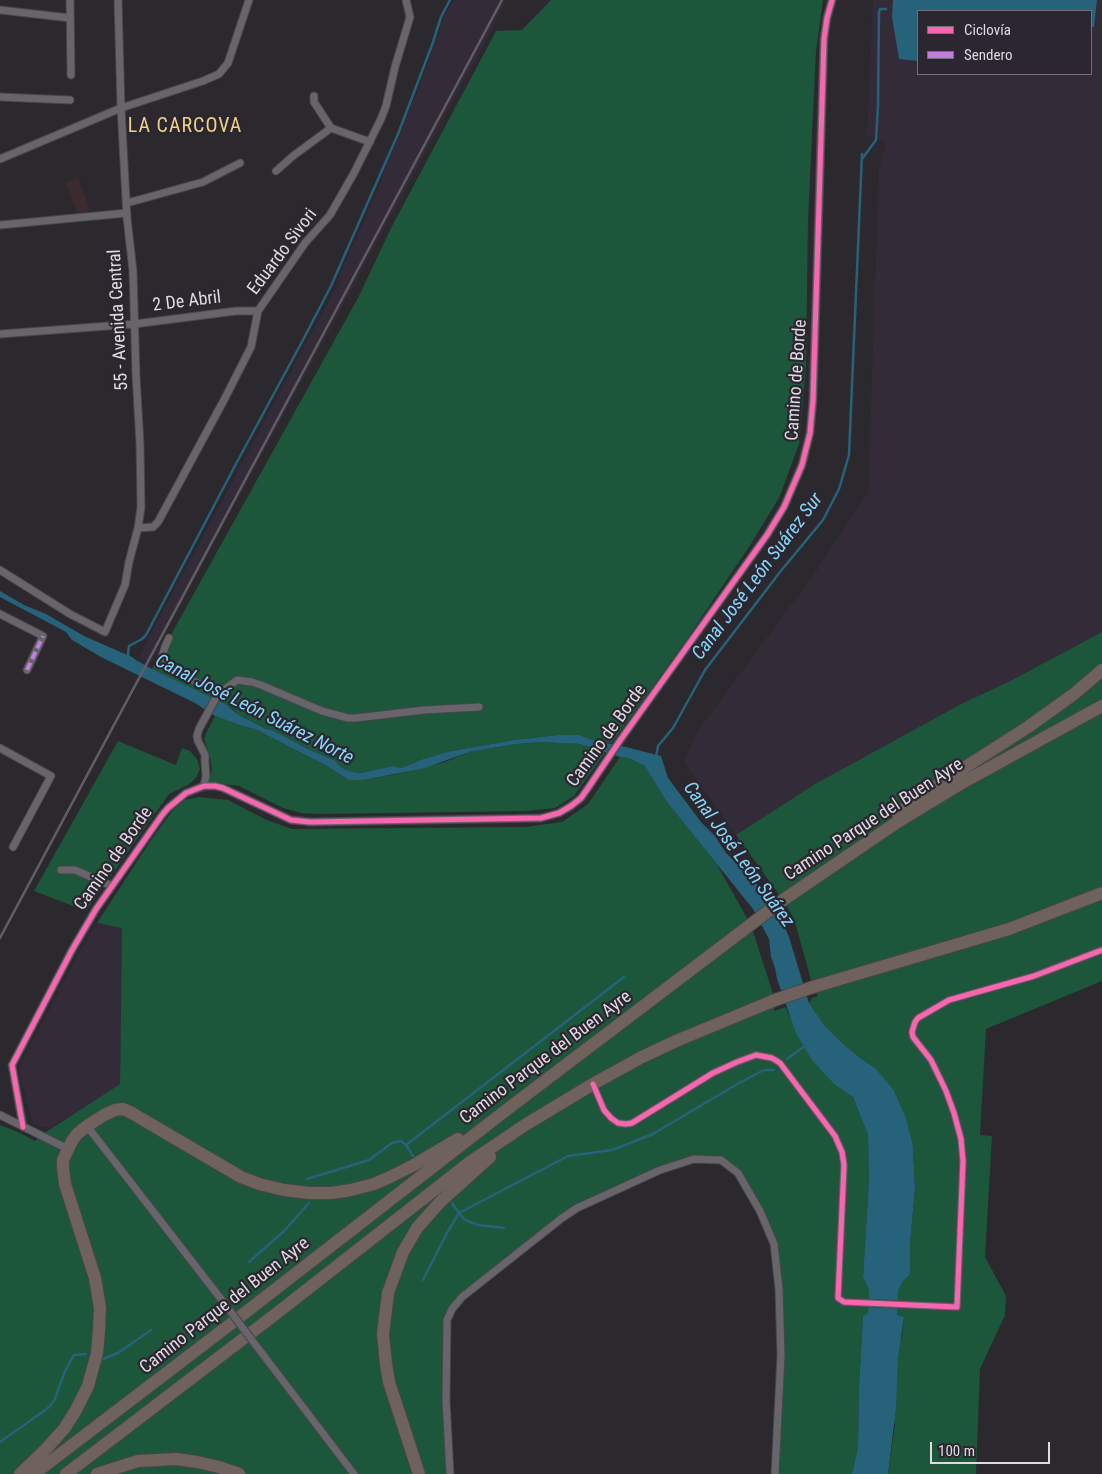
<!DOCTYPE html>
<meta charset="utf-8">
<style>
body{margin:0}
#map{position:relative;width:1102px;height:1474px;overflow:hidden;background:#2b282e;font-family:"Roboto Condensed",sans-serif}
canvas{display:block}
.legend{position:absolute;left:917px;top:10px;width:175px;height:65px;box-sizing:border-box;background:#2c2630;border:1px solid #746e77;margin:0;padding:6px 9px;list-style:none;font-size:15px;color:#dfdbe1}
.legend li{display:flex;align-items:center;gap:10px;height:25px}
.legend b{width:25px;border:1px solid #746e77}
.scale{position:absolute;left:930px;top:1442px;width:120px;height:22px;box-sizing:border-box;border:2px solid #dfdbe1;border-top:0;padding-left:6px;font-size:15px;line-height:18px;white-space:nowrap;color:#dfdbe1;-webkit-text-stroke:4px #2c2630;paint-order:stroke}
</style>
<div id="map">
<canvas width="1102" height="1474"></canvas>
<ul class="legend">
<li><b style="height:6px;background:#f766af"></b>Ciclovía</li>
<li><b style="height:6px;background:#c07fdc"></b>Sendero</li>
</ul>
<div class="scale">100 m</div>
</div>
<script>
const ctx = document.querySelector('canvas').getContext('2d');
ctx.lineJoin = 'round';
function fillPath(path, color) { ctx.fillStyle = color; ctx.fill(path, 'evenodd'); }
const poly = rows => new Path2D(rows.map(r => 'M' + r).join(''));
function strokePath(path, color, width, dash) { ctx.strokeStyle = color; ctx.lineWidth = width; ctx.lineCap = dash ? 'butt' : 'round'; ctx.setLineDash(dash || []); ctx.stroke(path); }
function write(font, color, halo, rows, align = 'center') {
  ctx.font = font + ' "Roboto Condensed",sans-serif'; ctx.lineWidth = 4.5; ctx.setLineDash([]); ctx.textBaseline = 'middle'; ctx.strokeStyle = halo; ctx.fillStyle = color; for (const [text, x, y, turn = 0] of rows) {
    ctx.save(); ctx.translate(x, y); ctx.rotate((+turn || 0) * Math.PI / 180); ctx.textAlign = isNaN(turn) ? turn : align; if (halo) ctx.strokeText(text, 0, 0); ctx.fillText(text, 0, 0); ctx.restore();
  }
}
const built = poly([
 [454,0,506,0,489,35,350,292,159,645,157,651,150,663,142,659,139,658,148,639,336,287,339,286,341,281,338,279,383,178,382,176,393,150,424,74,443,18],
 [873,0,1102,0,1102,632,1008,682,961,704,815,784,736,835,684,762,695,735,816,571,868,492,879,170,886,142,867,136],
 [918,11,1091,11,1091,74,918,74],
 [97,923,122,927,120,1084,52,1127,39,1127,33,1123,20,1075,19,1067,74,962]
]);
const medical = poly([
 [78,178,90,210,78,215,65,182]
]);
const green = poly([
 [551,0,823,0,816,51,808,220,806,365,799,444,780,496,751,544,687,639,612,743,596,741,579,735,558,735,514,740,451,751,423,759,401,768,393,766,360,773,349,771,341,767,334,760,310,750,274,731,264,728,239,715,233,709,152,669,359,296,391,228,496,31,522,30],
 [1102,632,1102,981,986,1029,980,1135,992,1136,985,1257,1006,1296,1005,1315,980,1369,976,1474,888,1474,895,1424,885,1395,902,1336,904,1318,896,1315,898,1291,903,1281,910,1273,910,1244,915,1188,913,1147,875,1068,859,1057,841,1042,825,1026,809,1003,812,998,818,996,813,987,794,919,783,900,736,835,815,784,961,704,1008,682],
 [215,716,242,726,255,729,325,765,349,780,364,780,397,774,445,762,469,752,516,744,542,742,579,744,605,753,574,796,555,808,527,811,319,814,301,813,283,808,239,786,209,782,212,769,210,757,204,739,206,733],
 [118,741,176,765,182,748,190,751,197,759,200,769,196,778,188,785,169,794,86,911,34,891],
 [620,757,628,758,645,766,666,801,716,863,751,925,775,1000,774,1011,786,1007,789,1015,835,1085,853,1097,868,1135,869,1179,863,1277,869,1290,868,1313,863,1316,859,1385,858,1447,852,1474,775,1474,781,1355,774,1244,738,1173,721,1160,694,1159,577,1208,462,1297,447,1320,450,1474,0,1474,0,1125,18,1132,35,1141,46,1132,120,1084,122,928,97,923,151,840,173,810,185,800,199,797,228,800,267,820,292,829,525,827,562,822,588,804]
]);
const water = poly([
 [893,0,1097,0,1094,27,1091,27,1091,11,918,11,918,61,899,59,892,17],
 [0,591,24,605,46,614,84,636,132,657,136,660,152,669,225,704,239,715,264,728,274,731,310,750,334,760,341,767,349,771,360,773,393,766,401,768,423,759,451,751,514,740,558,735,579,735,596,741,626,747,661,756,668,778,701,822,715,836,726,853,755,881,764,897,780,917,789,937,809,1003,825,1026,841,1042,859,1057,875,1068,893,1089,906,1118,913,1147,915,1188,910,1244,910,1274,903,1281,898,1291,897,1315,904,1317,898,1358,896,1408,888,1474,852,1474,858,1447,859,1385,863,1316,868,1313,869,1290,863,1277,869,1179,868,1135,853,1097,835,1085,812,1060,796,1033,777,979,775,968,771,957,769,939,753,909,666,801,645,766,628,758,620,757,579,744,542,742,516,744,469,752,425,768,364,780,349,780,325,765,255,729,242,726,215,716,195,703,101,657,72,640,66,632,0,597]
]);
const stream = poly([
 [862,159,876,140,878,105,879,12,880,9,886,9],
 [129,658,128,654,129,646,142,639,146,635,237,462,304,338,331,286,398,134,432,45,441,17,450,0],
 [656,757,658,746,673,728,705,670,780,572,823,520,839,489,849,455,862,154],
 [787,1059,806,1045],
 [406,1145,624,977],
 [307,1179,369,1160,392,1143,401,1141,406,1145,413,1156],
 [452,1203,459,1213,568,1156,612,1150,653,1134,739,1083,764,1070,774,1070],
 [249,1262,284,1231,309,1203],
 [423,1280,447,1233,459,1213,465,1220,478,1225,504,1228],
 [103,1359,118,1353,151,1330],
 [0,1442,48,1408,54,1401,65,1371,74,1355,86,1354]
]);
const minor = poly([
 [70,0,71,75],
 [0,10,70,18],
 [314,96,314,102,331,128],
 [0,97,70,100],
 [0,159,121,108,203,81,219,74,228,63,249,0],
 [276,171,293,156,331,128,370,142],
 [127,203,203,182,240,163],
 [0,225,127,213],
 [0,334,135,324,236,311,258,311],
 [138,528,153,527,158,522,224,400,251,347,258,311,305,243,330,215,354,173,381,119,386,106,395,67,410,17,406,0],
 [0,570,70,614,105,632,125,585,129,562,138,528,141,507,140,444,136,375,133,271,127,218,121,108,118,0],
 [0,614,43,636,27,670],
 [169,638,165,647,162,657,166,664,170,668,218,694],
 [0,748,51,776,13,847],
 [204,786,206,776,205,762,205,755,198,741,197,736,199,729,218,694,237,680,252,682,261,685,322,711,348,718,356,718,424,710,479,707],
 [61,870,75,870,112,886],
 [593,1084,604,1110,611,1118,618,1123,626,1124,632,1123,713,1073,737,1062,756,1055,772,1058,780,1063,835,1136,842,1152,844,1165,838,1298,844,1302,957,1307,963,1161,961,1139,954,1113,946,1091,931,1060,913,1037,912,1032,915,1022,918,1018,949,1000,1034,976,1102,950],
 [0,1115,68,1149],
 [87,1126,221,1299],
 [23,1127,12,1065,72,950,96,909,162,815,168,808,186,793,204,786,215,786,223,788,291,820,310,822,541,818,559,813,571,806,581,798,588,788,621,739,767,535,784,507,802,465,810,433,813,400,824,39,827,18,832,0],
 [261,1352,354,1474],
 [450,1474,446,1400,447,1320,452,1309,462,1297,562,1218,577,1208,660,1170,694,1159,721,1160,738,1173,760,1211,774,1244,779,1289,781,1355,775,1474]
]);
const motorway = poly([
 [898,814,917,798,1028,727,1074,694,1102,670],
 [20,1474,46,1449,64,1429,76,1410,88,1386,97,1353,99,1330,100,1308,95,1278,65,1184,63,1167,63,1160,72,1141,77,1134,87,1126,104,1115,115,1110,123,1109,130,1112,241,1177,259,1184,284,1190,309,1193,331,1193,351,1190,374,1184,388,1178,414,1165,458,1139],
 [34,1474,228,1326,505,1111,783,900,899,821,960,784,1102,706],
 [66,1474,277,1313,470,1162,525,1125,593,1084,640,1058,676,1041,775,1000,813,987,1009,929,1102,893],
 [97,1474,138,1461,176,1459,197,1462,219,1467,239,1474],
 [419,1474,389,1382,386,1364,383,1334,388,1293,403,1252,417,1228,441,1201,490,1157]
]);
const rail = poly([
 [0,938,502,0]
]);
const minorBridge = poly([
 [221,1299,261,1352]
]);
const quiet = poly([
 [27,670,43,636]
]);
const cycleway = poly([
 [593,1084,604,1110,611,1118,618,1123,626,1124,632,1123,713,1073,737,1062,756,1055,772,1058,780,1063,835,1136,842,1152,844,1165,838,1298,844,1302,957,1307,963,1161,961,1139,954,1113,946,1091,931,1060,913,1037,912,1032,915,1022,918,1018,949,1000,1034,976,1102,950],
 [23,1127,12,1065,72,950,96,909,162,815,168,808,186,793,204,786,215,786,223,788,291,820,310,822,541,818,559,813,571,806,581,798,588,788,621,739,767,535,784,507,802,465,810,433,813,400,824,39,827,18,832,0]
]);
const streetNames = [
 ["Eduardo Sivori",283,252,-53],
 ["2 De Abril",187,302,-7],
 ["55 - Avenida Central",119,320,-93],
 ["Camino de Borde",797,380,-86],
 ["Camino de Borde",607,736,-54],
 ["Camino Parque del Buen Ayre",874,820,-33],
 ["Camino de Borde",114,859,-55],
 ["Camino Parque del Buen Ayre",546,1058,-37],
 ["Camino Parque del Buen Ayre",225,1306,-38]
];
const waterNames = [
 ["Canal José León Suárez Sur",758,577,-53],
 ["Canal José León Suárez Norte",254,710,27],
 ["Canal José León Suárez",738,855,54]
];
const quarterNames = [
 ["LA CARCOVA",185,127]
];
fillPath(built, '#332b38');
fillPath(medical, '#3b2a2e');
fillPath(green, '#1c563b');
fillPath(water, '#26627a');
strokePath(stream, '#26627a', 2.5);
strokePath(minor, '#48464a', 9);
strokePath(motorway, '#48464a', 14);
strokePath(minor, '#67656a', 7);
strokePath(motorway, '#6f625c', 12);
strokePath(rail, '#615e63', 2.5);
strokePath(minorBridge, '#48464a', 9, []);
strokePath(minorBridge, '#67656a', 7);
strokePath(quiet, '#c07fdc', 4, [8, 4]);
strokePath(cycleway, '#f766af', 5);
write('18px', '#dfdbe1', '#2c2630', streetNames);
write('italic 19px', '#85d8fb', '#2c2630', waterNames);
ctx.letterSpacing = '1px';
write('20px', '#edd387', '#2c2630', quarterNames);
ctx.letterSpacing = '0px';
</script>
